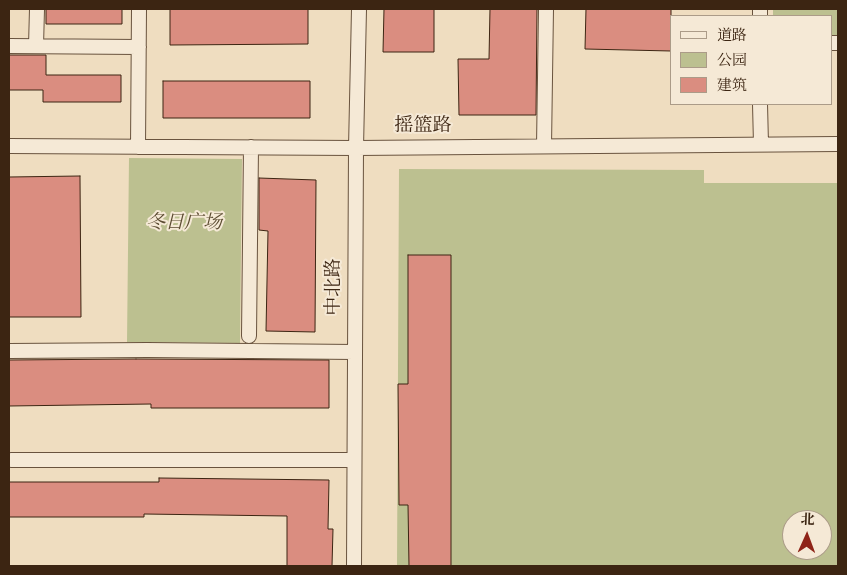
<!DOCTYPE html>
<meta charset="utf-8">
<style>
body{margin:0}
#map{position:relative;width:847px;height:575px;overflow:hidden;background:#efddc0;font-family:"Sorts Mill Goudy","Noto Serif SC",serif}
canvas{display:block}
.frame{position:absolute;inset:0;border:10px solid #3c2512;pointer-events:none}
.legend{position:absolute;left:670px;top:15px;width:162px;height:90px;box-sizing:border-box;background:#f5e9d6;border:1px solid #ab9b88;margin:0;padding:6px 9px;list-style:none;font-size:15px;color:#3c2512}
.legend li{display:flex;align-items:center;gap:10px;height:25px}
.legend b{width:25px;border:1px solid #ab9b88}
.north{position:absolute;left:782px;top:510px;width:50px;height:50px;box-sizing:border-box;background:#f5e9d6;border:1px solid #ab9b88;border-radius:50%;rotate:2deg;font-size:14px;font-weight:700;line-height:20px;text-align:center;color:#3c2512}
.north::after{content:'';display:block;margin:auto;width:18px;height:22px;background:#8f2418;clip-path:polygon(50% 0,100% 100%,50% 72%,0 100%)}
</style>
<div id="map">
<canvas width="847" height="575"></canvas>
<div class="frame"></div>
<ul class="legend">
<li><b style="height:6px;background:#f5e9d6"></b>道路</li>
<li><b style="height:14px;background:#bcc090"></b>公园</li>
<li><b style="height:14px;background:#da8d80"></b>建筑</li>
</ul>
<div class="north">北</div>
</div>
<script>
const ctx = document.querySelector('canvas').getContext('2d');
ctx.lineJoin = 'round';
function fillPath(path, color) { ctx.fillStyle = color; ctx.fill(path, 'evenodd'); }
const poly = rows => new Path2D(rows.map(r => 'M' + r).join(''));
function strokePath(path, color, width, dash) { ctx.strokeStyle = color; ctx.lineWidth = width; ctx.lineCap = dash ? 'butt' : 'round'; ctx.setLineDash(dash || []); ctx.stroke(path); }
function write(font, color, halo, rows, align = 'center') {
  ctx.font = font + ' "Sorts Mill Goudy","Noto Serif SC",serif'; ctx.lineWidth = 4; ctx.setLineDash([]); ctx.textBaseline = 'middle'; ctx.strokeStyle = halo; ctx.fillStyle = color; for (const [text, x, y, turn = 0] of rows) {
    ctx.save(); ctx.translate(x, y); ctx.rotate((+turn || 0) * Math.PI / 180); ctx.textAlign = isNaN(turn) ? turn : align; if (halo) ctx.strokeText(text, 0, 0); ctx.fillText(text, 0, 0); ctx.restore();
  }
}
const green = poly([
 [773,9,838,9,838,35,831,35,831,16,773,16],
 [129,158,242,159,240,343,127,342],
 [399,169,704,170,704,183,838,183,838,566,397,566],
 [792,520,822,520,822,550,792,550]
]);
const building = poly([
 [46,9,122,9,122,24,46,24,46,9],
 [170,9,308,9,308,44,170,45,170,9],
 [384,9,434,9,434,52,383,52,384,9],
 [490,9,537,9,536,115,459,115,458,59,489,59,490,9],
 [586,9,671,9,671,51,585,49,586,9],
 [9,55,46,55,46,75,121,75,121,102,43,102,43,90,9,90,9,55],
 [163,81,310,81,310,118,163,118,163,81],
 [80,176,81,317,9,317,9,177,80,176],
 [259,178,316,180,315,332,266,331,268,231,259,230,259,178],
 [408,255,451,255,451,566,409,566,408,505,399,505,398,384,408,384,408,255],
 [136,359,329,360,329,408,151,408,151,404,9,406,9,360,136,359],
 [159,478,329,480,328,529,333,529,332,566,287,566,287,516,144,514,144,517,9,517,9,482,159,482,159,478]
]);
const minor = poly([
 [760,9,760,16],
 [831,43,838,43],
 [9,46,139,47],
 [36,46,37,9],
 [760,104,761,144],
 [9,146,356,148,838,144],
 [544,146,546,9],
 [138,147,139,9],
 [249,336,251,147],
 [9,351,147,350,355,352],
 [11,460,354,460],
 [354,566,356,148,359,9]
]);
const streetNames = [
 ["摇篮路",423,128],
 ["中北路",336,287,-90]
];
const parkNames = [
 ["冬日广场",184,225]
];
fillPath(green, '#bcc090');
fillPath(building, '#da8d80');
strokePath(building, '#3c2512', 1);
strokePath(minor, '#69533e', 16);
strokePath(minor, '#f5e9d6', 14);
write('19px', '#3c2512', '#f5e9d6', streetNames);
write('italic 19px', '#5c4c32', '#f5e9d6', parkNames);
</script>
